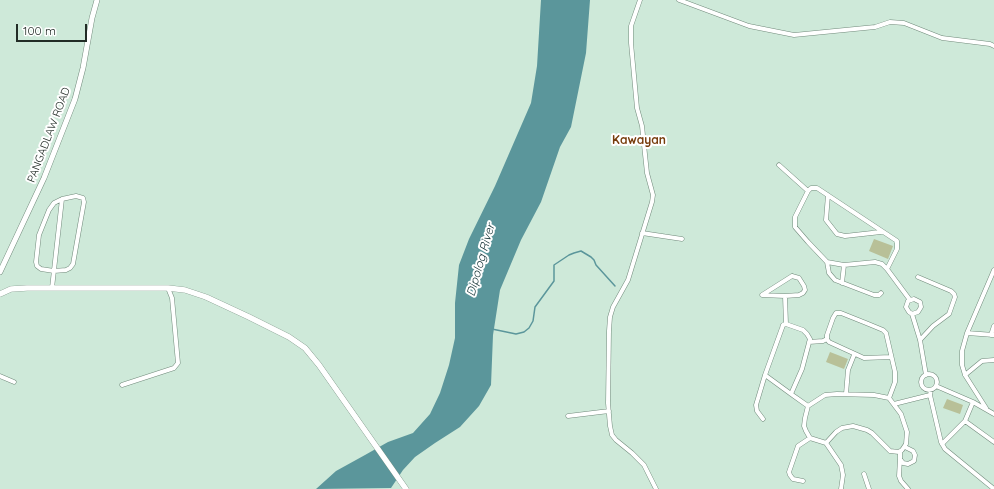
<!DOCTYPE html>
<style>
body{margin:0}
#map{position:relative;width:994px;height:489px;overflow:hidden;background:#cee9d9;font-family:Quicksand,sans-serif}
canvas{display:block}
.scale{position:absolute;left:16px;top:24px;width:71px;height:18px;box-sizing:border-box;border:2px solid #222c26;border-top:0;padding-left:5px;font-size:12px;line-height:14px;white-space:nowrap;color:#222c26;-webkit-text-stroke:3px #fff;paint-order:stroke}
</style>
<div id="map">
<canvas width="994" height="489"></canvas>
<div class="scale">100 m</div>
</div>
<script>
const ctx = document.querySelector('canvas').getContext('2d');
ctx.lineJoin = 'round';
function fillPath(path, color) { ctx.fillStyle = color; ctx.fill(path, 'evenodd'); }
const poly = rows => new Path2D(rows.map(r => 'M' + r).join(''));
function strokePath(path, color, width, dash) { ctx.strokeStyle = color; ctx.lineWidth = width; ctx.lineCap = dash ? 'butt' : 'round'; ctx.setLineDash(dash || []); ctx.stroke(path); }
function write(font, color, halo, rows, align = 'center') {
  ctx.font = font + ' Quicksand,sans-serif'; ctx.lineWidth = 4; ctx.setLineDash([]); ctx.textBaseline = 'middle'; ctx.strokeStyle = halo; ctx.fillStyle = color; for (const [text, x, y, turn = 0] of rows) {
    ctx.save(); ctx.translate(x, y); ctx.rotate((+turn || 0) * Math.PI / 180); ctx.textAlign = isNaN(turn) ? turn : align; if (halo) ctx.strokeText(text, 0, 0); ctx.fillText(text, 0, 0); ctx.restore();
  }
}
const green = poly([
 [874,239,893,246,888,259,869,251],
 [830,352,848,359,844,369,826,362],
 [947,399,963,405,960,414,943,408]
]);
const water = poly([
 [541,0,590,0,586,53,571,127,560,147,541,202,521,240,500,290,493,335,491,385,479,406,460,427,435,443,415,457,403,470,391,488,316,489,336,471,365,455,388,442,413,433,430,414,440,393,449,365,455,338,455,303,459,265,469,239,495,186,531,103,537,66]
]);
const stream = poly([
 [492,329,516,334,524,332,529,328,533,321,535,307,554,281,554,265,569,255,574,253,581,251,591,257,594,260,596,265,615,286]
]);
const minor = poly([
 [640,0,631,26,631,43,637,108,642,126,647,173,653,195,652,202,628,280,613,307,610,317,609,331,608,403,610,426,612,435,616,440,632,453,644,465,656,489],
 [679,0,749,26,794,35,875,27,890,22,904,23,942,38,990,44,994,46],
 [779,165,808,191],
 [828,195,826,220,837,234,845,236,881,232],
 [76,196,83,198,84,202,73,264,70,268,66,270,54,271,41,269,37,266,36,262,39,235,49,210,54,203,62,199,76,196],
 [642,233,682,239],
 [827,262,844,265,875,262,882,264,887,269,910,300],
 [792,276,799,278,804,286,805,290,803,293,799,295,785,296,762,295,792,276],
 [918,277,951,291,954,294,955,297,949,314,933,326,920,340],
 [842,283,844,265],
 [52,288,62,199],
 [881,293,879,295,874,295,835,280,829,273,827,262,808,242,795,227,795,217,808,191,811,188,817,188,897,241,897,249,887,269],
 [785,296,786,324],
 [912,314,918,312,921,307,920,302,914,299,908,301,906,307,909,312,912,314,920,340,926,375],
 [967,333,994,335],
 [991,335,994,326],
 [809,342,823,341,827,339],
 '921 382a8 8 0 1 1 16 0a8 8 0 1 1-16 0Z',
 [965,375,982,361,994,360],
 [0,376,14,382],
 [122,385,174,368,178,363,172,298,168,288],
 [936,386,973,402,994,414],
 [931,390,930,395,941,442,945,449,994,489],
 [791,394,802,369,810,339,807,334,803,330,786,324,783,325,782,328,765,375,791,394,808,406,805,418,804,426,806,431,810,438,826,443,841,465,843,475,841,489],
 [846,394,848,370,854,355],
 [889,398,895,382,895,372,886,333,883,330,866,323,841,313,836,313,833,318,827,335,827,339,829,342,864,358,891,357],
 [894,404,930,395],
 [808,406,825,395,837,394,874,395,889,398,901,414,907,432,906,444,902,450,899,452,890,451,872,433,867,430,853,426,842,428,836,432,826,443],
 [986,408,965,375,962,365,962,351,967,333,994,270],
 [568,416,609,411],
 [763,419,757,411,756,405,765,375],
 [965,421,994,442],
 [942,444,965,421,973,402],
 [900,451,900,459,903,463,908,464,914,461,915,455,913,451,905,447],
 [900,459,899,476,901,481,908,489],
 [864,474,869,489],
 [803,481,793,479,790,475,789,472,798,446,810,438]
]);
const tertiary = poly([
 [0,272,44,178,75,99,83,68,92,18,97,0]
]);
const secondary = poly([
 [0,294,11,289,27,288,168,288,185,290,206,297,249,317,289,337,305,348,319,365,406,489]
]);
const streetNames = [
 ["PANGADLAW ROAD",49,135,-69]
];
const neighbourhoodNames = [
 ["Kawayan",639,140]
];
const waterNames = [
 ["Dipolog River",481,260,-74]
];
fillPath(green, '#b8c098');
fillPath(water, '#5b969b');
strokePath(stream, '#5b969b', 1.5);
strokePath(minor, '#718a7b', 5);
strokePath(tertiary, '#718a7b', 6);
strokePath(secondary, '#718a7b', 6);
strokePath(minor, '#fff', 4);
strokePath(tertiary, '#fff', 5);
strokePath(secondary, '#fff', 5.5);
write('11px', '#222c26', '#fff', streetNames);
write('bold 12px', '#773c0c', '#fff', neighbourhoodNames);
write('italic 12px', '#0f2e31', '#fff', waterNames);
</script>
